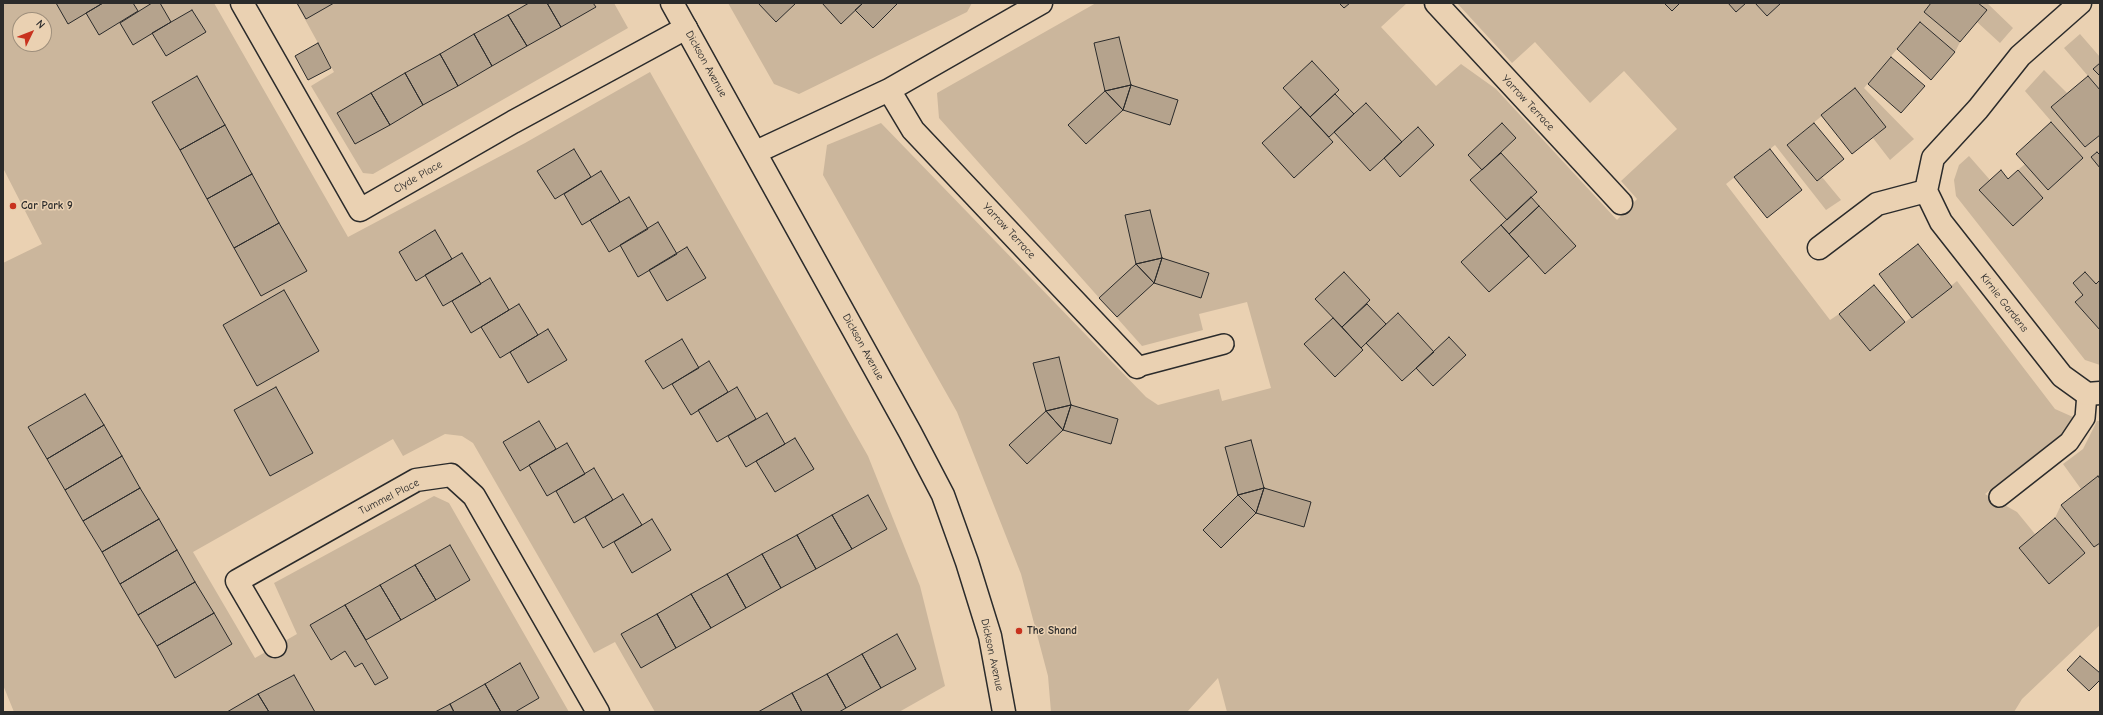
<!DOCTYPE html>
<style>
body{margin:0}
#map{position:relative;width:2103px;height:715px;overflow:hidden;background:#ead1b2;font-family:"Comic Neue",sans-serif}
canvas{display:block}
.frame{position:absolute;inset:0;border:4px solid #2b2b2b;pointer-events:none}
.north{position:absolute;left:12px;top:12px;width:40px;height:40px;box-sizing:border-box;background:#ead1b2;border:1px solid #9e8f7c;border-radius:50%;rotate:47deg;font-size:11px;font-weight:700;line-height:16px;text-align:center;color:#2b2b2b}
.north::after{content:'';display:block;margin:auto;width:14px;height:18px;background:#c8321e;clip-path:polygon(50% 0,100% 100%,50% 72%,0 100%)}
</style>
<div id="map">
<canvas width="2103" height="715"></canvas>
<div class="frame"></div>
<div class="north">N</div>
</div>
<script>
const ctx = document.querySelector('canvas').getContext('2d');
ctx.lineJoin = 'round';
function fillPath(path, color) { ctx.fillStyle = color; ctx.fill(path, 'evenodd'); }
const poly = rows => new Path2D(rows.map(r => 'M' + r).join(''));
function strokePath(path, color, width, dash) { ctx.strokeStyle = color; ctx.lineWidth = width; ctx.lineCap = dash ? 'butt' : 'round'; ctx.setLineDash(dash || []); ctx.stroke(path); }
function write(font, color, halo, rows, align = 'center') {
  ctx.font = font + ' "Comic Neue",sans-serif'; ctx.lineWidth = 3; ctx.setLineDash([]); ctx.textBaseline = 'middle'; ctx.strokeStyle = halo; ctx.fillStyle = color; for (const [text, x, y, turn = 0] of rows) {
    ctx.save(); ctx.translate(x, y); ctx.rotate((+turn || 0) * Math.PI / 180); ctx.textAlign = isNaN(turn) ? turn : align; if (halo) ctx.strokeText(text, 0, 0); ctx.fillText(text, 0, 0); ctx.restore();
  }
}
const green = poly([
 [3,3,214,3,348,237,525,143,650,72,868,456,920,586,945,686,899,712,655,712,615,642,594,653,473,443,462,436,445,434,403,456,393,439,193,552,255,658,297,634,274,583,434,496,449,503,569,712,14,712,3,685,3,263,42,244,3,168],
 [20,20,44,20,44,44,20,44],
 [296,3,614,3,628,28,373,174,363,173,311,86,334,72],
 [728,3,972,3,967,12,799,94,774,84],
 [1096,3,1407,3,1381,27,1436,86,1461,64,1496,89,1617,220,1637,199,1621,181,1677,129,1624,71,1590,103,1535,42,1512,63,1457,3,1931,3,1924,12,1960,42,1955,52,1920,22,1864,88,1914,139,1890,160,1873,138,1886,127,1854,89,1787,145,1816,181,1822,177,1841,200,1826,210,1775,145,1726,184,1830,320,1839,314,1870,350,1957,281,2055,409,2073,417,2063,433,1985,494,2017,512,2035,534,2019,549,2049,584,2085,553,2055,518,2061,505,2094,547,2100,543,2100,625,2022,699,2014,712,1227,712,1218,678,1187,712,1051,712,1048,676,1021,574,957,412,823,175,827,145,881,123,1146,397,1158,405,1219,389,1222,401,1271,388,1247,302,1199,314,1203,330,1142,346,939,118,937,93],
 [1978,3,1987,3,2013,28,2000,43,1977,22,1986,10],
 [2080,34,2100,57,2100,63,2094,69,2100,76,2100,90,2064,48],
 [2044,70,2067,93,2051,107,2085,147,2100,135,2100,280,2096,284,2085,272,2073,283,2083,295,2075,302,2100,330,2100,365,2085,360,1956,196,1954,180,1959,165,1969,156,1990,180,1979,190,2013,226,2043,198,2018,170,2025,164,2048,189,2083,158,2025,91],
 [2097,421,2100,421,2100,479,2081,489,2063,464,2083,449]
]);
const building = poly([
 [56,3,103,3,68,24,56,3],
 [103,3,133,3,138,11,99,35,86,13,103,3],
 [152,3,160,3,171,22,133,45,120,23,152,3],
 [297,3,334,3,306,19,297,3],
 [529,3,547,3,561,27,527,46,508,15,529,3],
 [547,3,593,3,596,7,561,27,547,3],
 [758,3,796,3,776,22,758,3],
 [822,3,863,3,841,24,822,3],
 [863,3,898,3,873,28,855,10,863,3],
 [1339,3,1350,3,1344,8,1339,3],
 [1664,3,1680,3,1672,11,1664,3],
 [1728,3,1746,3,1736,12,1728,3],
 [1755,3,1781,3,1767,16,1755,3],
 [1931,3,1978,3,1987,10,1960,42,1924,12,1931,3],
 [192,10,206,32,166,56,152,33,192,10],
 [508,15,527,46,492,66,474,34,508,15],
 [1920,22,1955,52,1931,80,1897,49,1920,22],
 [474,34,492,66,458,86,440,54,474,34],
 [1119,37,1131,85,1105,91,1094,43,1119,37],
 [318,43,331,68,308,80,295,56,318,43],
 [440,54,458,86,423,105,405,73,440,54],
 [1891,57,1925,86,1901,113,1868,84,1891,57],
 [1312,61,1339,90,1310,117,1283,88,1312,61],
 [2100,63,2100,76,2093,69,2100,63],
 [405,73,423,105,390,125,371,93,405,73],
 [197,76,225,125,180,150,152,102,197,76],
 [2088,76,2100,90,2100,135,2085,147,2051,107,2088,76],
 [1131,85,1123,110,1105,91,1131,85],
 [1131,85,1178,100,1170,125,1123,110,1131,85],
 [1855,88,1886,127,1852,154,1821,115,1855,88],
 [1105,91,1123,110,1086,144,1068,125,1105,91],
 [371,93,390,125,355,144,337,113,371,93],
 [1335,94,1354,114,1329,137,1310,117,1335,94],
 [1366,103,1402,142,1370,171,1334,132,1366,103],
 [1301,107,1333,142,1294,178,1262,143,1301,107],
 [2051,122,2083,158,2048,190,2016,154,2051,122],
 [1502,123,1516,138,1482,170,1468,155,1502,123],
 [1814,123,1844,159,1817,181,1787,145,1814,123],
 [225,125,252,174,207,199,180,150,225,125],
 [1418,127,1434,145,1400,177,1384,158,1418,127],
 [574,149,591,177,555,199,537,171,574,149],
 [1770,149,1802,190,1767,218,1734,177,1770,149],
 [2097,152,2100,155,2100,168,2091,157,2097,152],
 [1501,153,1537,192,1507,220,1470,180,1501,153],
 [2001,170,2008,179,2018,170,2043,198,2013,226,1979,190,2001,170],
 [601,171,620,202,582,225,564,194,601,171],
 [252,174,279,223,234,248,207,199,252,174],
 [629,197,648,229,609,252,590,220,629,197],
 [1531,197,1539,206,1509,234,1501,225,1531,197],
 [1539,206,1576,246,1545,274,1509,234,1539,206],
 [1150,210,1162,258,1136,264,1125,215,1150,210],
 [658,222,677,254,638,277,620,245,658,222],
 [279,223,307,271,261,296,234,248,279,223],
 [1501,225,1529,256,1489,292,1461,262,1501,225],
 [435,230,452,259,416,281,399,252,435,230],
 [1918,244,1952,287,1912,318,1879,274,1918,244],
 [687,247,706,278,667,301,649,270,687,247],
 [462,253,481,284,443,306,425,275,462,253],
 [1162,258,1154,283,1136,264,1162,258],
 [1162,258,1209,273,1201,298,1154,283,1162,258],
 [1136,264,1154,283,1117,317,1099,298,1136,264],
 [1344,272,1370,300,1342,327,1315,299,1344,272],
 [2085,272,2096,284,2100,280,2100,330,2075,302,2083,295,2073,283,2085,272],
 [490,278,509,310,471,333,452,301,490,278],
 [1874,285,1905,322,1870,351,1839,314,1874,285],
 [284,290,319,351,257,386,223,325,284,290],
 [519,304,538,335,500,358,481,327,519,304],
 [1367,304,1386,324,1361,348,1342,327,1367,304],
 [1398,313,1434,352,1402,381,1366,343,1398,313],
 [1333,318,1363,350,1335,377,1304,344,1333,318],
 [548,329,567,360,528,383,510,352,548,329],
 [1449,337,1466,355,1433,386,1416,368,1449,337],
 [682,339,699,368,663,389,645,361,682,339],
 [1059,357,1071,405,1046,411,1033,363,1059,357],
 [709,361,728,392,691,415,672,384,709,361],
 [276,387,313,453,270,476,234,410,276,387],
 [737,387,756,419,717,442,698,410,737,387],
 [85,394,104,425,47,459,28,427,85,394],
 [1071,405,1063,430,1046,411,1071,405],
 [1071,405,1118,419,1111,444,1063,430,1071,405],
 [1046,411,1063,430,1027,464,1009,445,1046,411],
 [767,413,785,444,746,467,728,436,767,413],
 [539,421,556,449,520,471,503,442,539,421],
 [104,425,122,456,65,490,47,459,104,425],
 [795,438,814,469,775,492,756,461,795,438],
 [1251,440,1264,488,1238,495,1225,447,1251,440],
 [567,443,585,474,547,496,529,465,567,443],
 [122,456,140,488,83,521,65,490,122,456],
 [594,468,613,500,574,523,556,491,594,468],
 [2098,476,2100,479,2100,543,2094,547,2061,505,2098,476],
 [140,488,159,519,102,552,83,521,140,488],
 [1264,488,1256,513,1238,495,1264,488],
 [1264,488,1311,502,1304,527,1256,513,1264,488],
 [623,494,642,525,603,548,585,517,623,494],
 [868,495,887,529,852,549,832,515,868,495],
 [1238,495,1256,513,1221,548,1203,530,1238,495],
 [832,515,852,549,816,569,797,535,832,515],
 [2055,518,2085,553,2049,584,2019,548,2055,518],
 [159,519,177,550,120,584,102,552,159,519],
 [652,519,671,550,632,573,614,542,652,519],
 [797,535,816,569,781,588,762,554,797,535],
 [450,545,470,580,436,600,415,565,450,545],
 [177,550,195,582,138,615,120,584,177,550],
 [762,554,781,588,746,608,727,574,762,554],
 [415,565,436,600,401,620,380,585,415,565],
 [727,574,746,608,711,628,691,594,727,574],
 [195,582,214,613,157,646,138,615,195,582],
 [380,585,401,620,366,640,345,605,380,585],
 [691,594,711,628,676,648,657,614,691,594],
 [345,605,388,678,375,685,362,663,355,667,345,651,331,660,310,625,345,605],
 [214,613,232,644,175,678,157,646,214,613],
 [657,614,676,648,641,668,621,634,657,614],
 [897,634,916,669,881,688,862,654,897,634],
 [862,654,881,688,846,708,827,674,862,654],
 [2080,656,2100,673,2100,680,2089,691,2067,670,2080,656],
 [520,663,539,698,515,712,501,712,485,684,520,663],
 [827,674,846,708,839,712,802,712,792,693,827,674],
 [294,675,315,712,269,712,258,694,294,675],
 [485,684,501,712,454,712,450,704,485,684],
 [792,693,802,712,758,712,792,693],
 [258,694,269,712,227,712,258,694],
 [450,704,454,712,435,712,450,704]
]);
const lane = poly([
 [1137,367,1224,344],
 [1999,497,2069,442,2085,418,2087,394]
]);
const street = poly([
 [242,3,360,210,513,122,686,28],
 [1436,3,1621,203],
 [2080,3,2020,56,1978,109,1933,158,1926,191,1941,222,2062,376,2087,394,2100,393],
 [889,90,913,130,1137,367],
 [756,152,889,90,1041,3],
 [1819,248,1877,204,1926,191],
 [275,646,237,581,416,480,451,475,474,496,598,712]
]);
const secondary = poly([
 [672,3,910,432,943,495,967,562,990,636,1004,712]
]);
const markers = [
 [13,206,4,"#c8321e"],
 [1019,631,4,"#c8321e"]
];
const streetNames = [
 ["Dickson Avenue",706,64,61],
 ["Yarrow Terrace",1528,103,47],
 ["Clyde Place",418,177,-30],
 ["Yarrow Terrace",1009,231,47],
 ["Kirnie Gardens",2004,303,52],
 ["Dickson Avenue",863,347,61],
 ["Tummel Place",389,497,-27],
 ["Dickson Avenue",992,655,78]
];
const poiNames = [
 ["Car Park 9",21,206],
 ["The Shand",1027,631]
];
fillPath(green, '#cbb69c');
fillPath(building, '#b5a38d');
strokePath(building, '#2b2b2b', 1);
strokePath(lane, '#2b2b2b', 22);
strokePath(street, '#2b2b2b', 25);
strokePath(secondary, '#2b2b2b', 25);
strokePath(lane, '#ead1b2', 19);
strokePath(street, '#ead1b2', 22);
strokePath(secondary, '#ead1b2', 22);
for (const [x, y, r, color] of markers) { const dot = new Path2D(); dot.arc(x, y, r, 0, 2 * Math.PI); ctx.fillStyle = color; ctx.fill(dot); strokePath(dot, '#ead1b2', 1.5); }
write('11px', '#2b2b2b', '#ead1b2', streetNames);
write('bold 11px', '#2b2b2b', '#ead1b2', poiNames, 'left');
</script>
